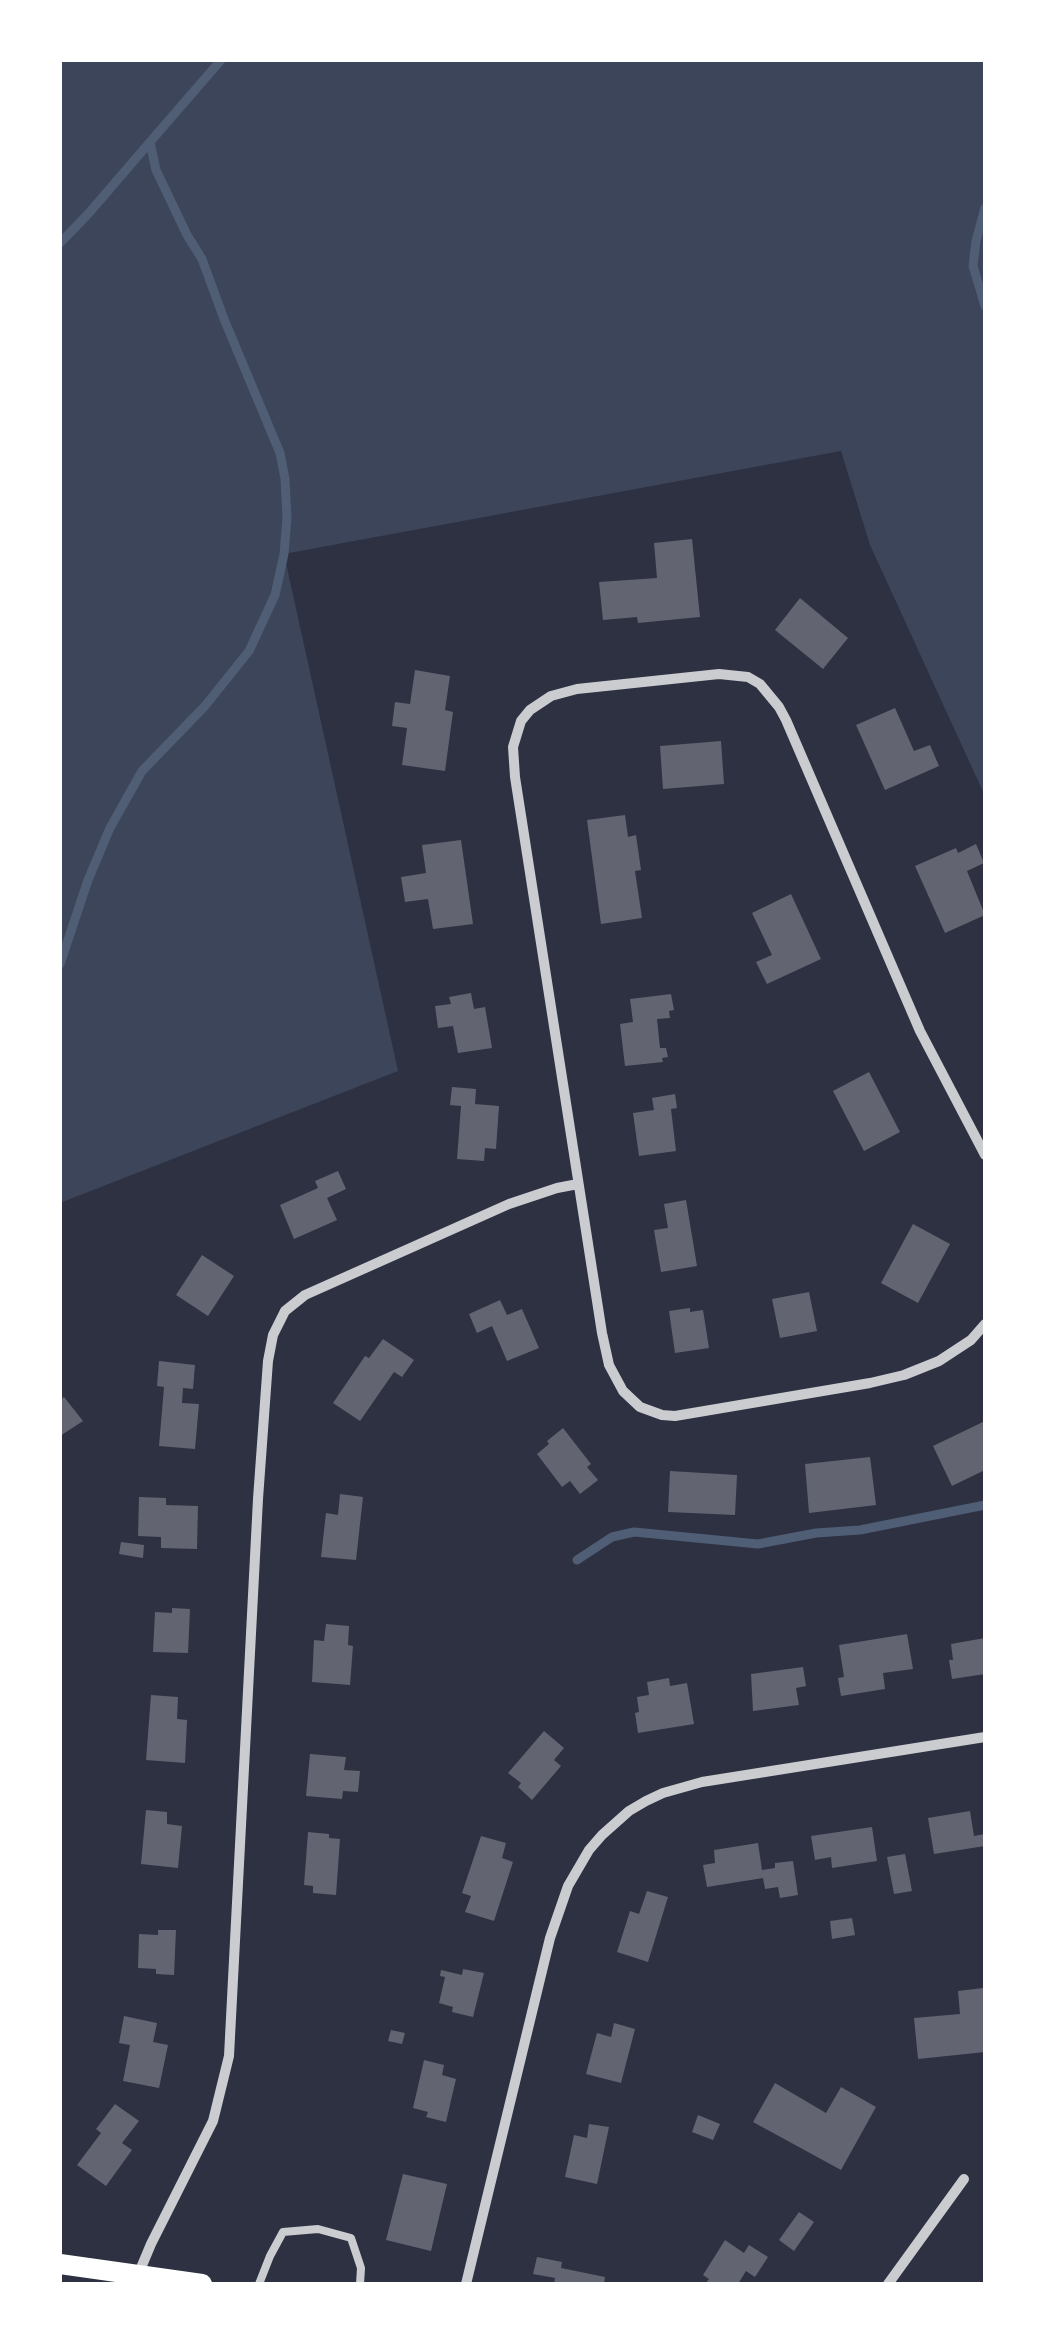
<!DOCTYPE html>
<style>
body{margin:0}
#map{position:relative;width:1045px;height:2344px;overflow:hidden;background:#2d3142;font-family:Literata,serif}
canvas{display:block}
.frame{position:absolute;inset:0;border:62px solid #fff;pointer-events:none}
</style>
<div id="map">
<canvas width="1045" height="2344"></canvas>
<div class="frame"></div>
</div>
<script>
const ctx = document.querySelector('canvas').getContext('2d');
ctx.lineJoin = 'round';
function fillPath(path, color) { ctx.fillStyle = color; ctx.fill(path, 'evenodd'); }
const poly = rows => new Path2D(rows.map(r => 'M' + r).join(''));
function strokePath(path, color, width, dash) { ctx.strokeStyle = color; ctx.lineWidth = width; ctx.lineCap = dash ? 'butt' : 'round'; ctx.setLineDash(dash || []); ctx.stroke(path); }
const green = poly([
 [60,60,985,60,985,796,870,545,841,451,284,554,398,1071,60,1203]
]);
const stream = poly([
 [985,208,976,241,973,266,985,306],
 [60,243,89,213,150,142],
 [60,964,88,880,110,828,142,771,205,706,249,651,275,595,284,554,287,518,285,479,280,453,224,319,202,259,187,235,156,170,150,142,221,60],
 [577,1560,612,1537,634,1532,758,1544,816,1533,860,1530,985,1505]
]);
const building = poly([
 [692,539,700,617,638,623,637,617,603,620,599,582,657,578,654,543],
 [800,598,848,638,823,669,775,630],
 [415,670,450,676,445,710,453,712,445,771,402,765,407,728,392,726,395,702,410,704],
 [895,708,914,751,930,745,939,766,885,790,856,725],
 [721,741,724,784,663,789,660,746],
 [625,815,628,837,636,835,641,870,635,871,642,918,601,924,587,820],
 [461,840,473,924,433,929,428,899,405,902,401,877,426,873,422,845],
 [976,844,984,863,967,871,985,915,945,933,915,866,956,848,958,853],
 [791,894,821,959,767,984,756,962,772,955,752,913],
 [471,993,474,1009,485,1007,492,1048,458,1053,453,1026,438,1028,435,1006,451,1004,449,997],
 [671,994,674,1010,669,1011,670,1018,657,1019,660,1048,666,1048,668,1057,662,1058,663,1062,625,1066,620,1024,633,1022,630,999],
 [869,1072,900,1132,864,1151,833,1091],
 [452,1087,476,1089,475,1104,499,1106,496,1149,485,1148,484,1161,457,1159,461,1106,450,1105],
 [675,1094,677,1108,671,1109,676,1151,639,1156,633,1113,654,1110,652,1098],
 [338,1171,346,1189,327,1198,337,1220,294,1239,280,1205,318,1188,315,1181],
 [686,1200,697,1266,661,1272,654,1230,668,1228,664,1204],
 [913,1224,950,1244,918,1303,881,1283],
 [202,1255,234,1276,208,1316,176,1295],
 [809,1292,817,1331,780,1338,772,1299],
 [500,1300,507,1315,522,1309,539,1348,507,1361,492,1326,477,1333,469,1314],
 [690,1308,690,1312,703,1310,709,1348,675,1353,669,1311],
 [383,1339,414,1360,402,1377,394,1372,360,1421,333,1403,365,1356,369,1358],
 [159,1361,195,1365,193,1389,183,1388,182,1403,199,1404,195,1449,159,1446,164,1387,157,1386],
 [64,1397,83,1421,60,1436,60,1400],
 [985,1421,985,1470,952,1486,933,1446],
 [563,1428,591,1464,587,1467,598,1480,580,1494,570,1481,562,1487,537,1454,549,1444,547,1441],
 [870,1457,876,1505,809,1513,805,1464],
 [670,1471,737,1475,735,1515,668,1512],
 [340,1494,363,1497,356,1560,321,1557,326,1513,338,1515],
 [139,1497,166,1498,166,1505,198,1506,197,1549,161,1548,161,1537,138,1536],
 [121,1542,144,1545,143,1558,119,1554],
 [172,1608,190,1609,188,1653,153,1652,155,1612,172,1613],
 [326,1624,349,1626,348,1645,353,1646,350,1685,312,1682,314,1640,324,1641],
 [907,1634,913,1669,883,1673,885,1689,841,1696,838,1678,844,1677,839,1645],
 [985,1638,985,1674,952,1679,949,1660,953,1660,951,1644],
 [803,1667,806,1686,796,1688,799,1705,753,1711,751,1674],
 [669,1678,670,1686,687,1683,694,1724,638,1733,635,1713,639,1712,637,1697,649,1695,647,1682],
 [151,1695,178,1697,177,1719,187,1720,185,1763,146,1760],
 [544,1731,564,1748,554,1760,561,1766,532,1800,518,1787,521,1783,508,1773],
 [310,1754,346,1757,344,1770,360,1771,358,1792,343,1791,342,1799,306,1796],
 [146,1810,167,1812,167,1824,182,1826,178,1868,141,1864],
 [970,1811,974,1836,985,1834,985,1846,934,1854,928,1818],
 [872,1827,877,1861,832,1868,831,1857,815,1860,811,1836],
 [308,1832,329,1834,329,1838,340,1839,336,1895,313,1893,313,1886,304,1885],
 [481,1836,506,1843,502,1858,513,1862,494,1921,465,1912,471,1896,462,1893],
 [758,1843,762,1870,775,1868,775,1863,793,1861,798,1895,780,1898,778,1887,765,1889,763,1878,707,1887,703,1865,715,1863,714,1850],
 [905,1854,912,1891,894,1894,887,1857],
 [647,1891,668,1897,648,1962,617,1952,630,1911,639,1914],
 [852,1918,855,1935,832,1939,830,1921],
 [158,1930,176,1930,174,1975,156,1974,156,1969,138,1968,139,1934,158,1935],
 [463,1969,484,1973,473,2017,452,2012,453,2007,439,2003,445,1977,440,1976,441,1970,462,1975],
 [983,1988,985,2052,918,2059,914,2018,960,2014,958,1991],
 [124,2016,157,2023,153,2042,168,2045,159,2088,123,2081,130,2045,119,2043],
 [614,2023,635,2029,621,2083,586,2074,597,2033,611,2037],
 [391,2030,405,2033,402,2044,388,2041],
 [424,2060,444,2065,442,2075,456,2079,446,2122,426,2117,428,2112,413,2108],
 [775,2083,826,2113,841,2087,876,2107,841,2170,753,2122],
 [115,2104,139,2121,122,2143,132,2150,106,2186,77,2165,101,2133,96,2129],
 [698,2115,720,2124,713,2140,692,2132],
 [589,2124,609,2127,597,2184,565,2177,574,2135,587,2138],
 [403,2174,447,2184,431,2251,386,2240],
 [799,2212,814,2222,794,2251,779,2240],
 [725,2240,744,2253,749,2245,768,2257,755,2277,746,2271,738,2284,705,2284,709,2279,703,2275],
 [537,2257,562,2262,561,2268,605,2277,604,2284,554,2284,555,2278,533,2274]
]);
const service = poly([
 [259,2284,270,2256,283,2232,318,2229,351,2238,361,2268,360,2284]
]);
const minor = poly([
 [985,1155,920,1031,786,720,779,707,760,684,748,677,719,674,577,689,551,696,530,710,521,721,513,747,515,777,602,1333,609,1365,623,1391,640,1407,662,1415,675,1416,870,1383,904,1375,939,1361,971,1340,985,1324],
 [138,2275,151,2244,213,2121,229,2056,258,1499,268,1361,273,1335,285,1311,305,1295,509,1204,557,1188,578,1184],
 [466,2284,550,1938,568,1886,589,1850,602,1835,629,1811,646,1801,663,1793,702,1782,985,1737],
 [888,2284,964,2179]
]);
const secondary = poly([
 [60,2264,202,2284]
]);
fillPath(green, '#3c4559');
strokePath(stream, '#4f5d75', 9);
fillPath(building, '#626471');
strokePath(service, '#caccd0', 8);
strokePath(minor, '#caccd0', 10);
strokePath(secondary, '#fff', 20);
</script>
